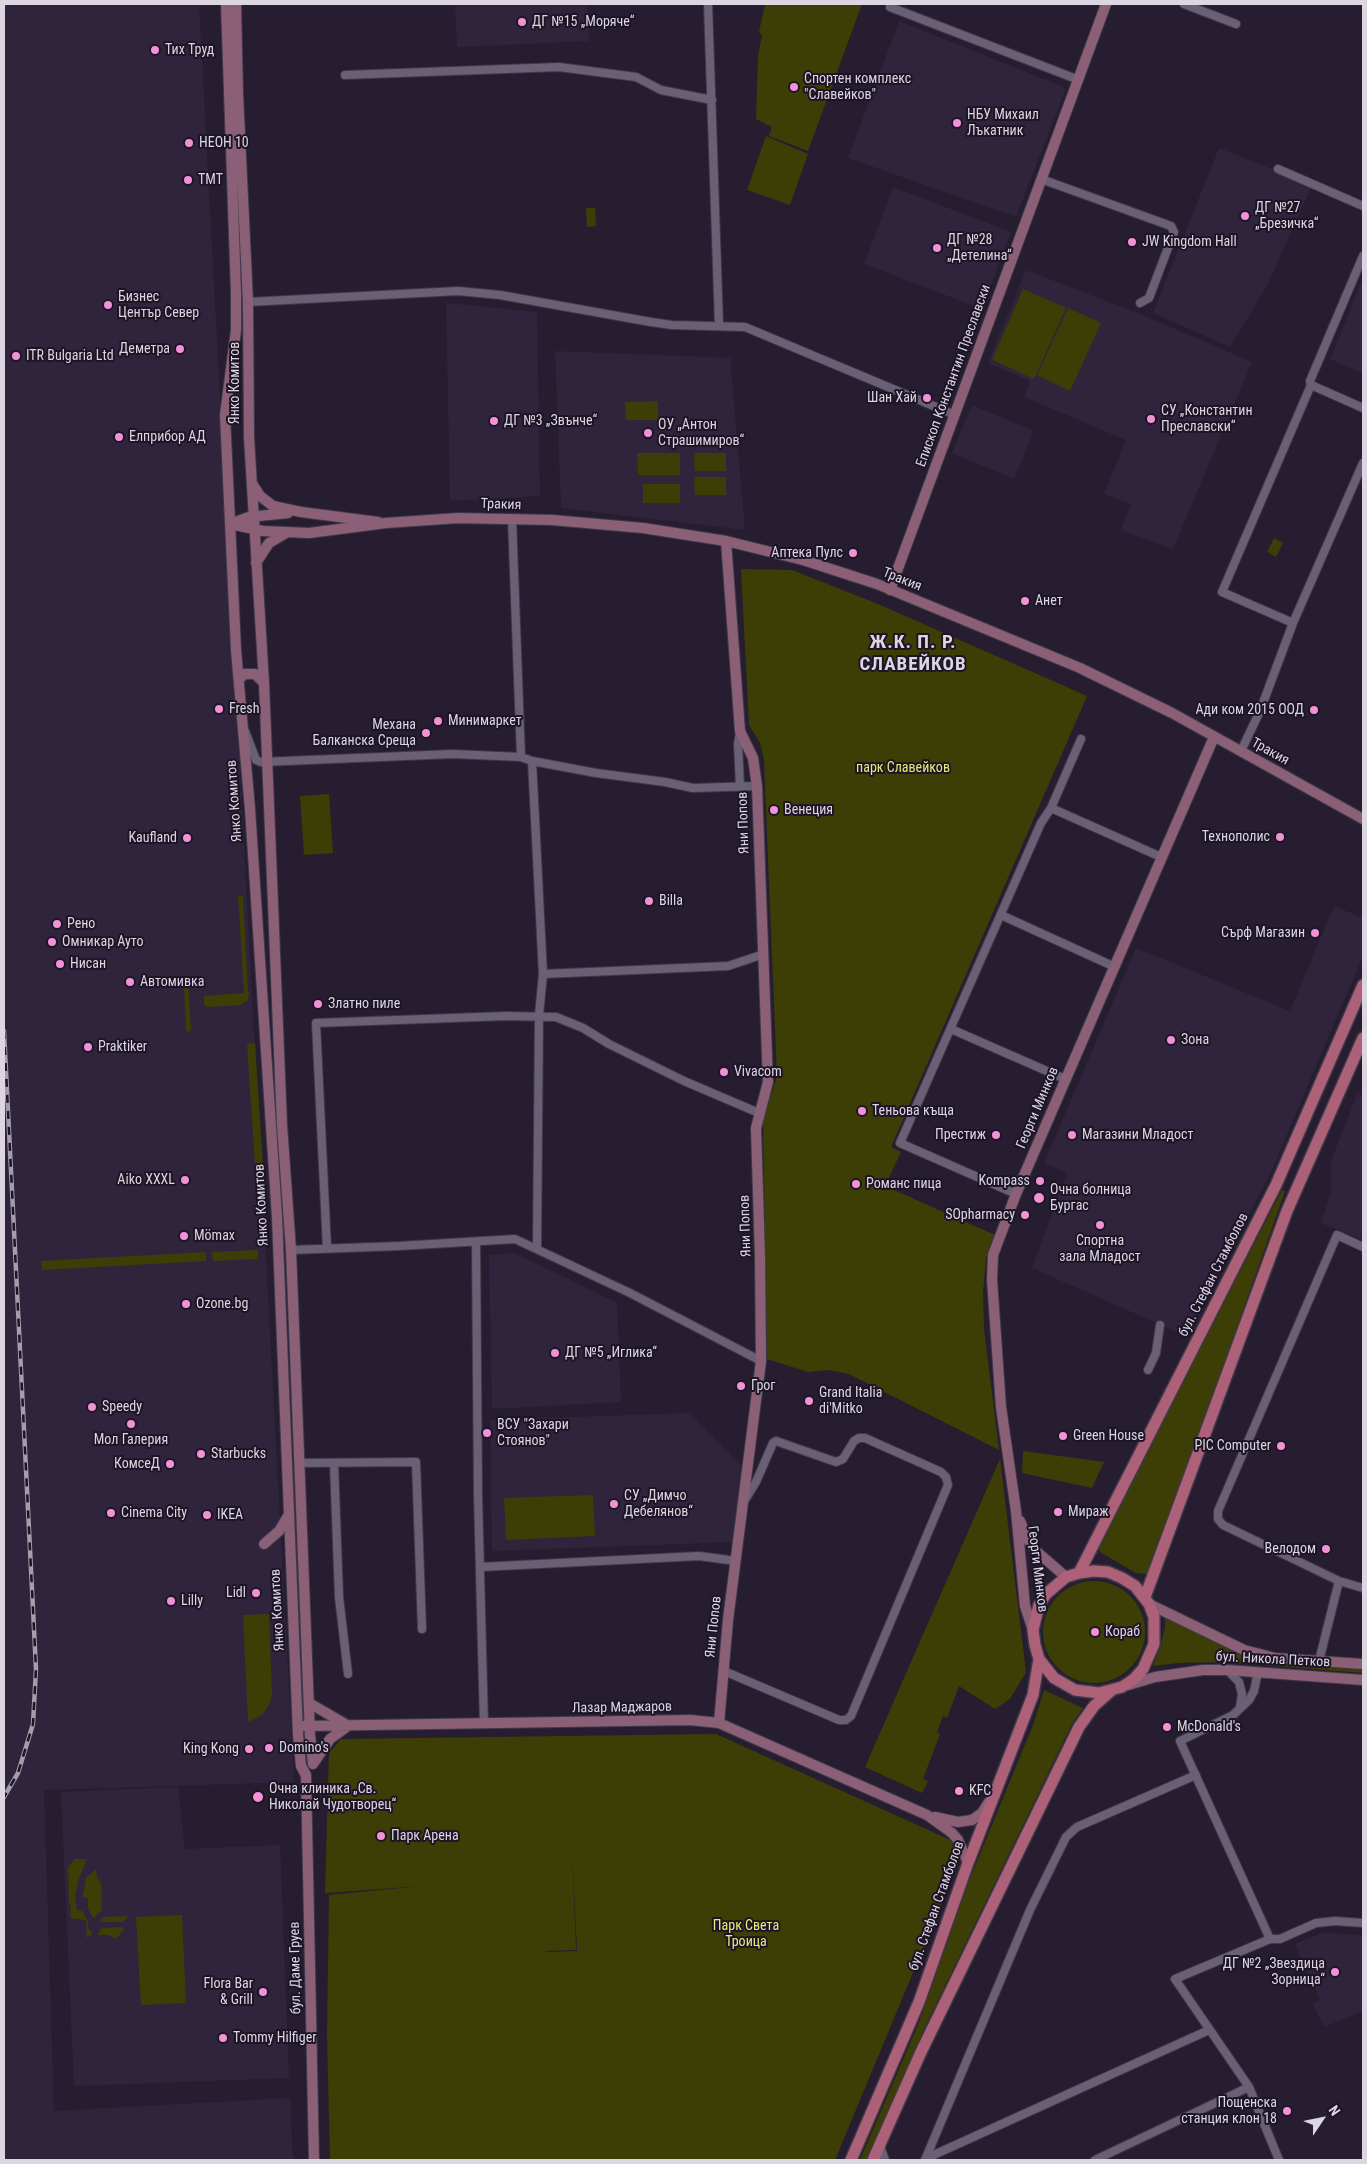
<!DOCTYPE html>
<meta charset="utf-8">
<style>
body{margin:0}
#map{position:relative;width:1367px;height:2164px;overflow:hidden;background:#261e30;font-family:"Roboto Condensed",sans-serif}
canvas{display:block}
.frame{position:absolute;inset:0;border:5px solid #dcd6e3;pointer-events:none}
.north{position:absolute;left:1297px;top:2094px;width:50px;height:50px;-webkit-text-stroke:4px #1d1526;paint-order:stroke;rotate:56deg;font-size:14px;font-weight:700;line-height:20px;text-align:center;color:#dcd6e3}
.north::after{content:'';display:block;margin:auto;width:18px;height:22px;background:#dcd6e3;clip-path:polygon(50% 0,100% 100%,50% 72%,0 100%)}
</style>
<div id="map">
<canvas width="1367" height="2164"></canvas>
<div class="frame"></div>
<div class="north">N</div>
</div>
<script>
const ctx = document.querySelector('canvas').getContext('2d');
ctx.lineJoin = 'round';
function fillPath(path, color) { ctx.fillStyle = color; ctx.fill(path, 'evenodd'); }
const poly = rows => new Path2D(rows.map(r => 'M' + r).join(''));
function strokePath(path, color, width, dash) { ctx.strokeStyle = color; ctx.lineWidth = width; ctx.lineCap = dash ? 'butt' : 'round'; ctx.setLineDash(dash || []); ctx.stroke(path); }
function write(font, color, halo, rows, align = 'center') {
  ctx.font = font + ' "Roboto Condensed",sans-serif'; ctx.lineWidth = 4; ctx.setLineDash([]); ctx.textBaseline = 'middle'; ctx.strokeStyle = halo; ctx.fillStyle = color; for (const [text, x, y, turn = 0] of rows) {
    ctx.save(); ctx.translate(x, y); ctx.rotate((+turn || 0) * Math.PI / 180); ctx.textAlign = isNaN(turn) ? turn : align; if (halo) ctx.strokeText(text, 0, 0); ctx.fillText(text, 0, 0); ctx.restore();
  }
}
const built = poly([
 [4,4,199,4,294,1782,44,1790,54,2111,290,2098,293,2160,4,2160],
 [455,4,587,4,589,41,457,47],
 [899,21,1066,88,1016,217,848,158],
 [1219,148,1312,185,1268,284,1230,347,1153,313],
 [893,187,1011,232,982,309,864,264],
 [1026,270,1140,314,1252,362,1173,549,1121,530,1131,504,1104,494,1126,440,1024,397,1030,381,988,363],
 [1363,278,1363,374,1330,359],
 [446,303,537,312,540,496,450,501],
 [555,351,730,358,745,530,561,508],
 [972,405,1034,431,1014,479,952,453],
 [1334,906,1363,918,1363,956,1268,1179,1184,1335,1032,1268,1067,1173,1044,1163,1136,948,1290,1011],
 [1357,1094,1363,1096,1363,1240,1321,1223,1331,1191,1331,1161],
 [515,1253,617,1303,621,1402,492,1409,489,1255],
 [689,1413,742,1466,734,1542,492,1551,490,1420],
 [178,1787,185,1849,280,1845,289,2078,74,2086,61,1792],
 [1324,1932,1363,1936,1363,2011,1324,2027,1313,2004,1320,1999,1295,1944]
]);
const green = poly([
 [764,4,862,4,808,151,769,136,772,127,756,119,758,55,762,35,759,32,765,5],
 [766,136,808,154,790,205,747,190],
 [586,208,595,208,596,226,587,227],
 [1023,289,1066,308,1034,379,992,360],
 [1068,308,1101,323,1070,391,1037,375],
 [658,401,658,420,626,420,625,402],
 [637,453,680,453,680,475,638,475],
 [694,453,726,453,726,471,695,471],
 [694,477,726,477,726,495,695,495],
 [643,484,680,484,680,503,643,503],
 [1274,538,1283,543,1276,557,1267,552],
 [741,569,792,570,878,604,1087,696,891,1147,901,1152,885,1186,995,1235,986,1258,983,1293,984,1329,999,1450,849,1374,828,1370,808,1372,767,1359,763,1118,777,1077,764,760,760,743,749,725],
 [329,794,333,853,304,855,300,796],
 [238,896,243,896,248,993,250,993,247,1001,240,1005,207,1007,204,1004,204,996,244,993],
 [188,979,191,1031,186,1032,184,984,162,985,162,980],
 [255,1043,265,1196,257,1196,247,1044],
 [1282,1190,1285,1191,1151,1570,1145,1574,1136,1573,1100,1552,1098,1547],
 [258,1250,258,1259,213,1261,212,1252],
 [206,1252,206,1261,42,1270,41,1261],
 [1023,1451,1104,1462,1092,1488,1022,1473],
 [1000,1459,1026,1672,1010,1699,995,1709,959,1686,947,1718,943,1716,937,1732,940,1734,923,1779,928,1781,922,1793,865,1767],
 [593,1495,595,1536,506,1540,504,1498],
 '1043 1632a51 51 0 1 1 102 0a51 51 0 1 1-102 0Z',
 [1165,1612,1202,1636,1246,1656,1272,1662,1363,1670,1363,1673,1225,1662,1178,1663,1153,1666,1161,1645,1165,1627],
 [269,1614,272,1695,269,1705,262,1715,248,1722,243,1615],
 [1044,1690,1083,1708,1072,1724,926,2025,866,2160,860,2160,918,2025,969,1881,1033,1725],
 [716,1734,948,1839,953,1844,960,1857,959,1862,835,2160,330,2160,327,2036,329,1895,422,1886,325,1893,329,1753,341,1739],
 [572,1847,577,1951,549,1952,544,1951,576,1950],
 [75,1859,87,1859,78,1881,75,1897,77,1910,82,1911,88,1921,88,1928,92,1932,92,1935,87,1938,86,1920,70,1918,71,1907,69,1902,68,1867],
 [96,1869,97,1878,101,1882,102,1910,93,1918,88,1909,88,1898,83,1897,83,1895,86,1878],
 [182,1915,186,2003,141,2005,136,1917],
 [128,1916,123,1922,101,1922,100,1920,104,1917],
 [123,1927,124,1929,116,1939,108,1935,98,1935,101,1928]
]);
const street = poly([
 [708,4,719,325],
 [1184,4,1236,24],
 [890,7,1079,80],
 [345,75,559,67,636,77,661,90,712,100],
 [1278,169,1363,206],
 [1041,179,1171,226,1174,232,1149,298,1140,303],
 [1363,256,1310,381,1311,385,1363,408],
 [248,302,458,291,500,295,651,322,672,325,745,327,955,415],
 [512,519,521,757],
 [1293,623,1363,463],
 [245,731,256,760,261,762,453,754,521,757,532,761,596,773,665,782,693,788,757,786],
 [1241,751,1260,711,1293,623,1222,592,1311,385],
 [532,761,543,974,539,1015,537,1249],
 [740,787,738,744,740,732],
 [1051,808,1161,857],
 [1001,915,1115,967],
 [543,974,728,966,764,954],
 [951,1029,1065,1079],
 [1016,1194,900,1143,1041,823,1051,808,1081,739],
 [476,1242,478,1496,484,1724],
 [327,1248,316,1023,506,1016,556,1017,583,1028,609,1044,684,1081,759,1113],
 [291,1250,399,1246,515,1239,630,1293,761,1361],
 [1148,1370,1156,1353,1160,1325],
 [299,1463,416,1462,422,1629],
 [334,1463,339,1597,348,1674],
 [480,1567,699,1556,736,1561],
 [1339,1581,1223,1525,1218,1519,1218,1511,1337,1235,1363,1247],
 [1319,1661,1339,1581,1363,1588],
 [1227,1670,1239,1682,1242,1694,1240,1707],
 [724,1671,839,1720,846,1720,851,1716,948,1485,946,1477,941,1472,865,1438,859,1438,854,1441,843,1459,836,1462,776,1441,773,1443,756,1482,745,1500],
 [1258,1672,1254,1691,1249,1700,1233,1715,1180,1741,1270,1939],
 [880,2146,885,2160],
 [927,2158,1209,2030],
 [925,2160,1030,1910,1066,1837,1077,1827,1196,1775],
 [1095,2160,1249,2087],
 [1279,2160,1249,2087,1175,1979,1270,1939,1280,1939,1316,1923,1335,1921,1363,1923]
]);
const secondary = poly([
 [226,4,236,293,236,330,225,415,236,650,250,809,277,1217,298,1735,301,1766,306,1775,314,2160],
 [236,4,238,94,248,302,249,437,264,683,282,1125,291,1250,310,1735,313,1763],
 [253,485,260,496,273,506,301,512,378,522],
 [230,524,263,531,309,533,386,523,458,518,552,520,643,528,726,541,803,560,877,584,1080,668,1172,713,1363,819],
 [230,524,249,517,288,513],
 [256,563,269,543,286,533],
 [890,590,1106,4],
 [239,679,245,674,255,674,264,683],
 [1020,1521,1028,1540,1036,1551,1066,1577],
 [264,1544,279,1531,288,1516],
 [1149,1604,1244,1650,1275,1658,1363,1664],
 [1033,1630,1025,1606,1016,1511,1001,1407,992,1280,993,1255,1016,1194,1214,737],
 [1128,1685,1155,1677,1203,1670,1227,1670,1363,1680],
 [309,1703,347,1725],
 [719,1723,728,1620,761,1361,760,1257,756,1128,768,1082,757,786,753,758,740,731,726,541],
 [304,1726,690,1720,719,1723,927,1815,952,1833,958,1840,968,1863],
 [313,1764,330,1739,348,1726],
 [935,1817,958,1822,972,1820,982,1813,989,1802]
]);
const primary = poly([
 [1079,1573,1276,1185,1363,985],
 [1145,1597,1287,1211,1363,1038],
 [851,2160,919,2002,968,1863,1033,1695,1039,1659,1035,1645,1033,1630,1039,1605,1046,1594,1066,1577,1079,1573,1094,1571,1108,1572,1122,1578,1135,1586,1149,1604,1154,1617,1154,1644,1143,1669,1134,1679,1122,1687,1099,1693,1075,1690,1054,1678,1039,1659],
 [873,2160,921,2052,1079,1727,1094,1706,1111,1691]
]);
const rail = poly([
 [4,1031,36,1669,33,1724,18,1773,4,1797]
]);
const markers = [
 [522,22,5,"#f291d6"],
 [155,50,5,"#f291d6"],
 [794,87,5,"#f291d6"],
 [957,123,5,"#f291d6"],
 [189,143,5,"#f291d6"],
 [188,180,5,"#f291d6"],
 [1245,216,5,"#f291d6"],
 [1132,242,5,"#f291d6"],
 [937,248,5,"#f291d6"],
 [108,305,5,"#f291d6"],
 [180,349,5,"#f291d6"],
 [16,356,5,"#f291d6"],
 [927,398,5,"#f291d6"],
 [1151,419,5,"#f291d6"],
 [494,421,5,"#f291d6"],
 [648,433,5,"#f291d6"],
 [119,437,5,"#f291d6"],
 [853,553,5,"#f291d6"],
 [1025,601,5,"#f291d6"],
 [219,709,5,"#f291d6"],
 [1314,710,5,"#f291d6"],
 [438,721,5,"#f291d6"],
 [426,733,5,"#f291d6"],
 [774,810,5,"#f291d6"],
 [1280,837,5,"#f291d6"],
 [187,838,5,"#f291d6"],
 [649,901,5,"#f291d6"],
 [57,924,5,"#f291d6"],
 [1315,933,5,"#f291d6"],
 [52,942,5,"#f291d6"],
 [60,964,5,"#f291d6"],
 [130,982,5,"#f291d6"],
 [318,1004,5,"#f291d6"],
 [1171,1040,5,"#f291d6"],
 [88,1047,5,"#f291d6"],
 [724,1072,5,"#f291d6"],
 [862,1111,5,"#f291d6"],
 [996,1135,5,"#f291d6"],
 [1072,1135,5,"#f291d6"],
 [185,1180,5,"#f291d6"],
 [1040,1181,5,"#f291d6"],
 [856,1184,5,"#f291d6"],
 [1039,1198,6,"#f291d6"],
 [1025,1215,5,"#f291d6"],
 [1100,1225,5,"#f291d6"],
 [184,1236,5,"#f291d6"],
 [186,1304,5,"#f291d6"],
 [555,1353,5,"#f291d6"],
 [741,1386,5,"#f291d6"],
 [809,1401,5,"#f291d6"],
 [92,1407,5,"#f291d6"],
 [131,1424,5,"#f291d6"],
 [487,1433,5,"#f291d6"],
 [1063,1436,5,"#f291d6"],
 [1281,1446,5,"#f291d6"],
 [201,1454,5,"#f291d6"],
 [170,1464,5,"#f291d6"],
 [614,1504,5,"#f291d6"],
 [1058,1512,5,"#f291d6"],
 [111,1513,5,"#f291d6"],
 [207,1515,5,"#f291d6"],
 [1326,1549,5,"#f291d6"],
 [256,1593,5,"#f291d6"],
 [171,1601,5,"#f291d6"],
 [1095,1632,5,"#f291d6"],
 [1167,1727,5,"#f291d6"],
 [269,1748,5,"#f291d6"],
 [249,1749,5,"#f291d6"],
 [959,1791,5,"#f291d6"],
 [258,1797,6,"#f291d6"],
 [381,1836,5,"#f291d6"],
 [1335,1972,5,"#f291d6"],
 [263,1992,5,"#f291d6"],
 [223,2038,5,"#f291d6"],
 [1287,2111,5,"#f291d6"]
];
const poiNames = [
 ["ДГ №15 „Моряче“",532,22],
 ["Тих Труд",165,50],
 ["Спортен комплекс",804,79],
 ["\"Славейков\"",804,95],
 ["НБУ Михаил",967,115],
 ["Лъкатник",967,131],
 ["НЕОН 10",199,143],
 ["TMT",198,180],
 ["ДГ №27",1255,208],
 ["„Брезичка“",1255,224],
 ["ДГ №28",947,240],
 ["„Детелина“",947,256],
 ["JW Kingdom Hall",1142,242],
 ["Бизнес",118,297],
 ["Център Север",118,313],
 ["Деметра",170,349,"right"],
 ["ITR Bulgaria Ltd",26,356],
 ["Шан Хай",917,398,"right"],
 ["СУ „Константин",1161,411],
 ["Преславски“",1161,427],
 ["ДГ №3 „Звънче“",504,421],
 ["ОУ „Антон",658,425],
 ["Страшимиров“",658,441],
 ["Елприбор АД",129,437],
 ["Аптека Пулс",843,553,"right"],
 ["Анет",1035,601],
 ["Fresh",229,709],
 ["Ади ком 2015 ООД",1304,710,"right"],
 ["Минимаркет",448,721],
 ["Механа",416,725,"right"],
 ["Балканска Среща",416,741,"right"],
 ["Венеция",784,810],
 ["Технополис",1270,837,"right"],
 ["Kaufland",177,838,"right"],
 ["Billa",659,901],
 ["Рено",67,924],
 ["Сърф Магазин",1305,933,"right"],
 ["Омникар Ауто",62,942],
 ["Нисан",70,964],
 ["Автомивка",140,982],
 ["Златно пиле",328,1004],
 ["Зона",1181,1040],
 ["Praktiker",98,1047],
 ["Vivacom",734,1072],
 ["Теньова къща",872,1111],
 ["Престиж",986,1135,"right"],
 ["Магазини Mладост",1082,1135],
 ["Aiko XXXL",175,1180,"right"],
 ["Kompass",1030,1181,"right"],
 ["Романс пица",866,1184],
 ["Oчна болница",1050,1190],
 ["Бургас",1050,1206],
 ["SOpharmacy",1015,1215,"right"],
 ["Mömax",194,1236],
 ["Спортна",1100,1241,"center"],
 ["зала Младост",1100,1257,"center"],
 ["Ozone.bg",196,1304],
 ["ДГ №5 „Иглика“",565,1353],
 ["Грог",751,1386],
 ["Grand Italia",819,1393],
 ["di'Mitko",819,1409],
 ["Speedy",102,1407],
 ["ВСУ \"Захари",497,1425],
 ["Стоянов\"",497,1441],
 ["Green House",1073,1436],
 ["Мол Галерия",131,1440,"center"],
 ["PIC Computer",1271,1446,"right"],
 ["Starbucks",211,1454],
 ["КомсеД",160,1464,"right"],
 ["СУ „Димчо",624,1496],
 ["Дебелянов“",624,1512],
 ["Мираж",1068,1512],
 ["Cinema City",121,1513],
 ["IKEA",217,1515],
 ["Велодом",1316,1549,"right"],
 ["Lidl",246,1593,"right"],
 ["Lilly",181,1601],
 ["Кораб",1105,1632],
 ["McDonald's",1177,1727],
 ["Domino's",279,1748],
 ["King Kong",239,1749,"right"],
 ["Oчна клиника „Св.",269,1789],
 ["Николай Чудотворец“",269,1805],
 ["KFC",969,1791],
 ["Парк Арена",391,1836],
 ["ДГ №2 „Звездица",1325,1964,"right"],
 ["Зорница“",1325,1980,"right"],
 ["Flora Bar",253,1984,"right"],
 ["& Grill",253,2000,"right"],
 ["Tommy Hilfiger",233,2038],
 ["Пощенска",1277,2103,"right"],
 ["станция клон 18",1277,2119,"right"]
];
const streetNames = [
 ["Епископ Константин Преславски",954,376,-70],
 ["Янко Комитов",235,383,-90],
 ["Тракия",501,505,2],
 ["Тракия",902,580,22],
 ["Тракия",1270,752,29],
 ["Янко Комитов",235,801,-94],
 ["Яни Попов",744,823,-92],
 ["Георги Минков",1038,1108,-67],
 ["Янко Комитов",262,1205,-93],
 ["Яни Попов",746,1226,-92],
 ["бул. Стефан Стамболов",1214,1275,-63],
 ["Георги Минков",1037,1569,83],
 ["Янко Комитов",278,1610,-93],
 ["Яни Попов",714,1627,-84],
 ["бул. Никола Петков",1273,1660,3],
 ["Лазар Маджаров",622,1708,-1],
 ["бул. Стефан Стамболов",937,1906,-70],
 ["бул. Даме Груев",296,1968,-91]
];
const parkNames = [
 ["парк Славейков",903,768],
 ["Парк Света",746,1926],
 ["Троица",746,1942]
];
const districtNames = [
 ["Ж.К. П. Р.",913,643],
 ["СЛАВЕЙКОВ",913,665]
];
fillPath(built, '#2f243c');
fillPath(green, '#3d3e05');
strokePath(street, '#403949', 10);
strokePath(secondary, '#403949', 12);
strokePath(primary, '#403949', 14);
strokePath(street, '#696076', 8);
strokePath(secondary, '#8b6077', 10);
strokePath(primary, '#ac6178', 11);
strokePath(rail, '#a49dac', 4.5);
strokePath(rail, '#1d1526', 2.5, [8]);
for (const [x, y, r, color] of markers) { const dot = new Path2D(); dot.arc(x, y, r, 0, 2 * Math.PI); ctx.fillStyle = color; ctx.fill(dot); strokePath(dot, '#1d1526', 2); }
write('14px', '#dcd6e3', '#1d1526', poiNames, 'left');
write('14px', '#dcd6e3', '#1d1526', streetNames);
write('14px', '#e8ec77', '#1d1526', parkNames);
ctx.letterSpacing = '1px';
write('bold 19px', '#dcd6e3', '#1d1526', districtNames);
ctx.letterSpacing = '0px';
</script>
